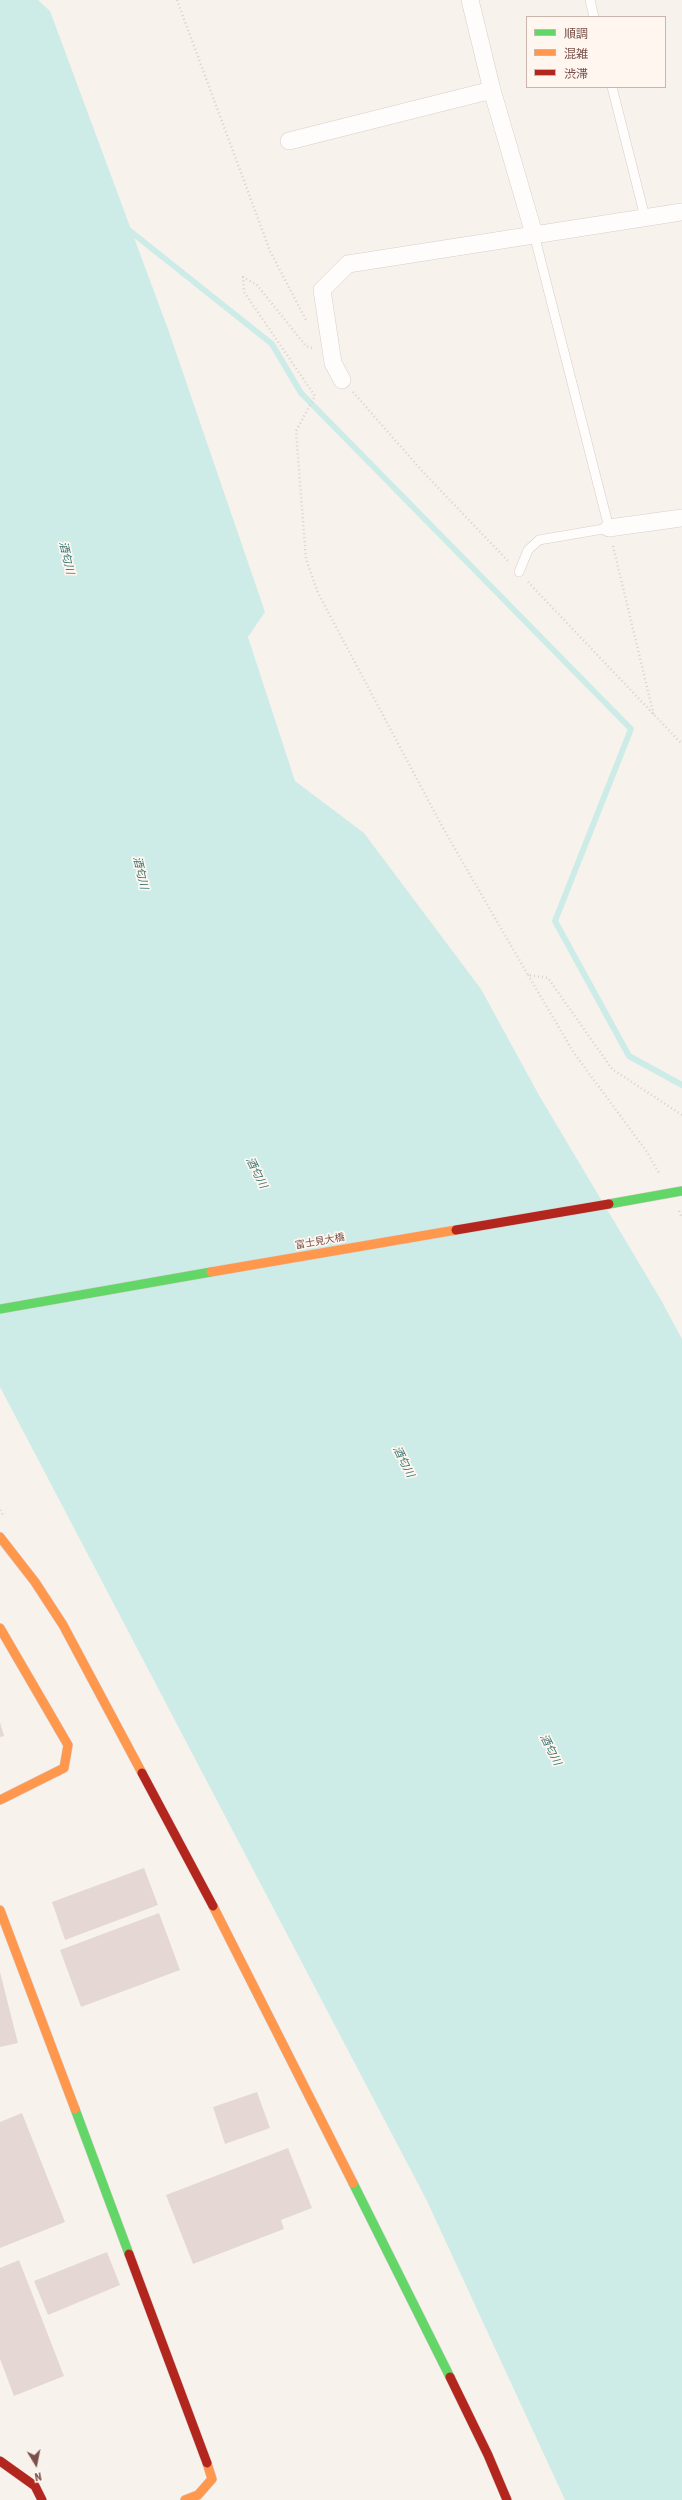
<!DOCTYPE html>
<meta charset="utf-8">
<style>
body{margin:0}
#map{position:relative;width:682px;height:2500px;overflow:hidden;background:#f8f2ed;font-family:"Roboto Condensed","Noto Sans JP",sans-serif}
canvas{display:block}
.legend{position:absolute;left:526px;top:16px;width:140px;height:72px;box-sizing:border-box;background:#fff6f0;border:1px solid #cab4ae;margin:0;padding:5px 7px;list-style:none;font-size:12px;color:#7a514a}
.legend li{display:flex;align-items:center;gap:8px;height:20px}
.legend b{width:20px;border:1px solid #cab4ae}
.north{position:absolute;left:16px;top:2444px;width:40px;height:40px;-webkit-text-stroke:3px #fff6f0;paint-order:stroke;rotate:170deg;font-size:11px;font-weight:700;line-height:16px;text-align:center;color:#7a514a}
.north::after{content:'';display:block;margin:auto;width:14px;height:18px;background:#7a514a;clip-path:polygon(50% 0,100% 100%,50% 72%,0 100%)}
</style>
<div id="map">
<canvas width="682" height="2500"></canvas>
<ul class="legend">
<li><b style="height:5px;background:#63d668"></b>順調</li>
<li><b style="height:5px;background:#ff974d"></b>混雑</li>
<li><b style="height:5px;background:#b3261e"></b>渋滞</li>
</ul>
<div class="north">N</div>
</div>
<script>
const ctx = document.querySelector('canvas').getContext('2d');
ctx.lineJoin = 'round';
function fillPath(path, color) { ctx.fillStyle = color; ctx.fill(path, 'evenodd'); }
const poly = rows => new Path2D(rows.map(r => 'M' + r).join(''));
function strokePath(path, color, width, dash) { ctx.strokeStyle = color; ctx.lineWidth = width; ctx.lineCap = dash ? 'butt' : 'round'; ctx.setLineDash(dash || []); ctx.stroke(path); }
function write(font, color, halo, rows, align = 'center') {
  ctx.font = font + ' "Roboto Condensed","Noto Sans JP",sans-serif'; ctx.lineWidth = 3.5; ctx.setLineDash([]); ctx.textBaseline = 'middle'; ctx.strokeStyle = halo; ctx.fillStyle = color; for (const [text, x, y, turn = 0] of rows) {
    ctx.save(); ctx.translate(x, y); ctx.rotate((+turn || 0) * Math.PI / 180); ctx.textAlign = isNaN(turn) ? turn : align; if (halo) ctx.strokeText(text, 0, 0); ctx.fillText(text, 0, 0); ctx.restore();
  }
}
const water = poly([
 [0,0,38,0,50,11,168,329,265,612,248,637,295,781,364,833,481,989,540,1097,661,1300,682,1339,682,2500,565,2500,427,2201,0,1387]
]);
const stream = poly([
 [125,227,272,344,301,393,631,729,555,921,629,1056,682,1085]
]);
const building = poly([
 [0,1722,4,1736,0,1737],
 [144,1868,158,1905,65,1940,52,1902],
 [159,1913,180,1970,81,2007,60,1950],
 [0,1972,18,2043,0,2047],
 [257,2092,270,2128,225,2144,213,2107],
 [22,2113,65,2222,0,2248,0,2122],
 [288,2148,312,2208,281,2220,284,2229,193,2264,166,2195],
 [107,2252,120,2285,48,2315,34,2281],
 [19,2260,64,2376,14,2396,0,2359,0,2268]
]);
const path = poly([
 [177,0,270,251,307,322],
 [312,348,306,346,257,285,243,277,244,292,315,396,296,431,306,559,318,593,443,828,528,975,548,978,612,1069,682,1115],
 [353,392,423,472,508,561],
 [613,546,654,716],
 [528,582,682,744],
 [528,975,574,1053,647,1152,659,1173],
 [679,1211,682,1218],
 [0,1510,4,1517]
]);
const lane = poly([
 [590,0,594,17],
 [612,87,645,217],
 [519,572,528,550,539,540,609,528,534,234]
]);
const street = poly([
 [470,0,492,90,534,234],
 [289,141,492,90],
 [342,380,333,363,322,290,348,264,682,212],
 [609,528,682,518]
]);
const fast = poly([
 [609,1204,682,1191],
 [0,1309,211,1272],
 [75,2109,129,2254],
 [353,2183,450,2377]
]);
const slow = poly([
 [211,1272,456,1230],
 [0,1537,35,1582,63,1625,142,1773],
 [0,1628,68,1745,64,1768,0,1800],
 [213,1906,353,2183],
 [0,1910,75,2109],
 [185,2500,198,2495,212,2479,207,2463]
]);
const jam = poly([
 [456,1230,609,1204],
 [142,1773,213,1906],
 [129,2254,207,2463],
 [450,2377,488,2455,507,2500],
 [0,2461,35,2486,42,2500]
]);
const streetNames = [
 ["富士見大橋",320,1242,-10]
];
const waterNames = [
 ["酒匂川",66,558,77],
 ["酒匂川",140,873,77],
 ["酒匂川",256,1173,63],
 ["酒匂川",403,1462,63],
 ["酒匂川",550,1750,63]
];
fillPath(water, '#cdece8');
strokePath(stream, '#cdece8', 6);
fillPath(building, '#e5d8d4');
strokePath(lane, '#d8cdca', 10);
strokePath(street, '#d8cdca', 18);
strokePath(fast, '#d9cecb', 10);
strokePath(slow, '#d9cecb', 10);
strokePath(jam, '#d9cecb', 10);
strokePath(path, '#dcd0ce', 2.5, [1, 3]);
strokePath(lane, '#fefdfc', 9);
strokePath(street, '#fefdfc', 17);
strokePath(fast, '#63d668', 9);
strokePath(slow, '#ff974d', 9);
strokePath(jam, '#b3261e', 9);
write('10px', '#7a514a', '#fff6f0', streetNames);
write('italic 11px', '#3a7875', '#fff6f0', waterNames);
</script>
